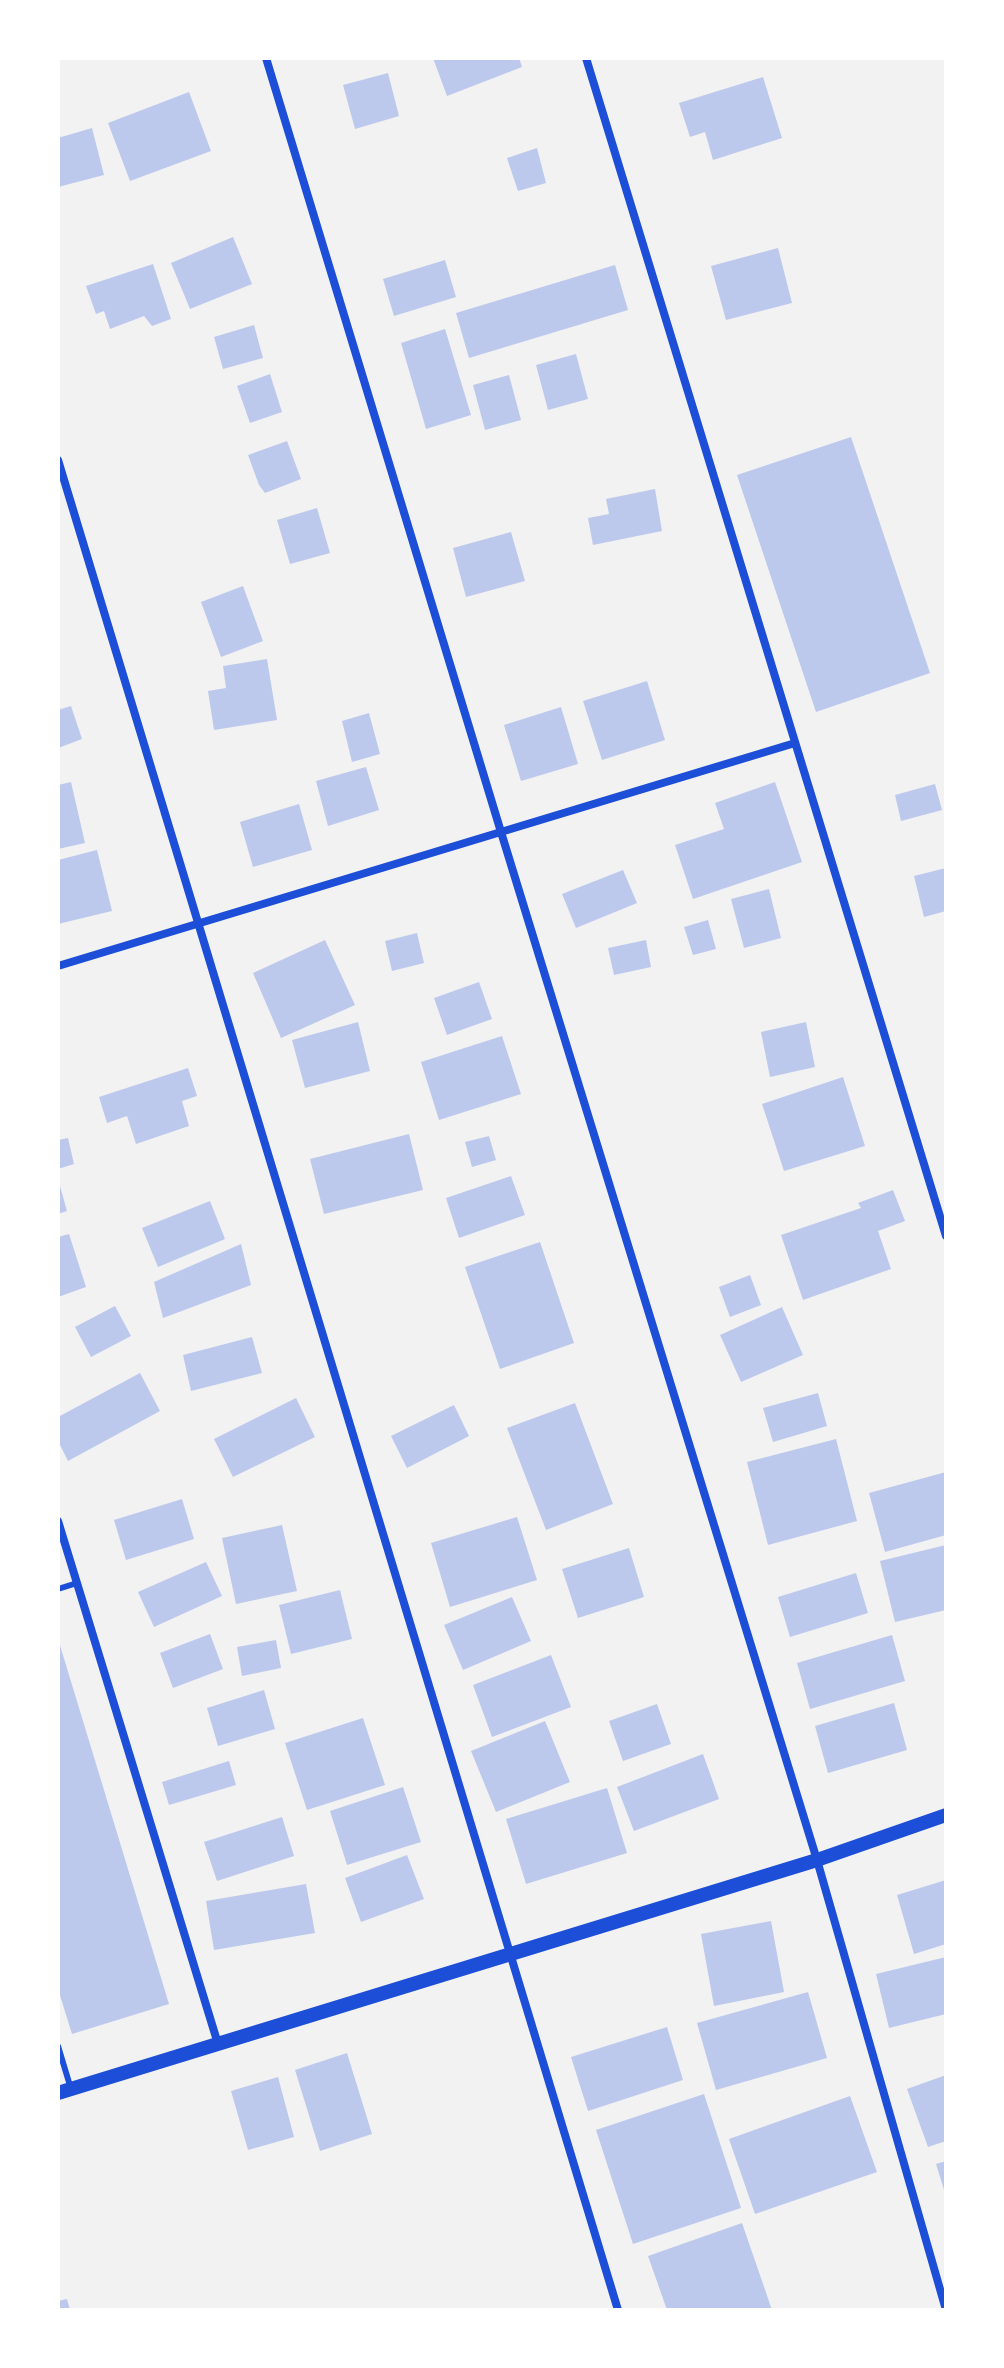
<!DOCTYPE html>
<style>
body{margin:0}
#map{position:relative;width:1004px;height:2368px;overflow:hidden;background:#f2f2f2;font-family:Poppins,sans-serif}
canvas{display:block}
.frame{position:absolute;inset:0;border:60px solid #fff;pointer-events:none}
</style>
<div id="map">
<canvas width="1004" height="2368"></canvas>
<div class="frame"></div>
</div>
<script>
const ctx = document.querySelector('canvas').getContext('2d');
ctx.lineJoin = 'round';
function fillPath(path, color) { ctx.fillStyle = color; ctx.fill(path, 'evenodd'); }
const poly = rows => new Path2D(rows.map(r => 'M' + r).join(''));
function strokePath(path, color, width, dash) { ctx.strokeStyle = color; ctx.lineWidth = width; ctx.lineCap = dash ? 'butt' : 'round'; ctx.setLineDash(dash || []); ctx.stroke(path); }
const building = poly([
 [433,58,519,58,522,67,447,96],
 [388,73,399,116,355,129,343,85],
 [763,77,782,138,713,160,705,132,690,137,679,103],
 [189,92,211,151,130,181,108,123],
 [92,128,104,175,58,187,58,138],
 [537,148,546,183,518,191,507,158],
 [233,237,252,284,190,309,171,263],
 [778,248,792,303,726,320,711,266],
 [445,260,456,297,394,316,383,279],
 [153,264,171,319,152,326,144,316,110,329,104,311,96,314,86,286],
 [615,265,628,310,469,358,456,313],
 [254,325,263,358,223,369,214,337],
 [445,329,471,415,426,429,401,343],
 [576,354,588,399,548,410,536,365],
 [270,374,282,412,250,423,237,386],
 [509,375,521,420,485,430,473,385],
 [851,437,930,673,816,712,737,475],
 [287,441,301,479,265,493,259,485,248,455],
 [655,489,662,531,593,545,588,518,609,514,606,499],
 [317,508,330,553,290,564,277,520],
 [511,532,525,581,466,597,453,548],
 [243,586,263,641,221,657,201,602],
 [267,659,277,720,214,730,208,691,226,688,223,666],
 [647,681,665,740,602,760,583,701],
 [71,706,82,739,58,748,58,710],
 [561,707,578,764,521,781,504,725],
 [369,713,380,754,352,762,342,721],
 [366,767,379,810,328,826,316,781],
 [71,782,85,843,58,849,58,785],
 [775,782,802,862,693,899,675,845,724,829,715,803],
 [935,784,942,810,901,821,895,795],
 [299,804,312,850,253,867,240,822],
 [97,850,112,911,58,924,58,860],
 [946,868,946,911,924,917,914,876],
 [623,870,637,903,576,928,562,894],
 [769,889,781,938,744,948,731,899],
 [708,920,716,949,693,955,684,927],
 [417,933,424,963,392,971,385,941],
 [325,940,355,1005,281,1038,253,973],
 [646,940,651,967,614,975,608,948],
 [479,982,492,1019,447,1035,434,998],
 [358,1022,370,1071,305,1088,292,1040],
 [806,1022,815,1067,770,1077,761,1032],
 [502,1036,521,1094,439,1120,421,1062],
 [188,1068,197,1096,182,1101,189,1126,136,1144,127,1116,107,1123,99,1097],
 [843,1077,865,1146,784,1171,762,1104],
 [409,1134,423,1190,324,1214,310,1159],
 [489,1136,496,1160,472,1167,465,1142],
 [68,1138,74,1164,58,1169,58,1140],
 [511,1176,525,1215,459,1238,446,1198],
 [58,1179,67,1211,58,1214],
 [893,1190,905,1221,878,1231,891,1269,803,1300,781,1235,861,1208,858,1203],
 [210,1201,225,1239,158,1267,142,1228],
 [69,1234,86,1287,58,1297,58,1237],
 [540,1242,574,1343,500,1369,465,1267],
 [241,1244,251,1285,163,1318,154,1282],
 [750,1275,761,1305,730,1317,719,1287],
 [115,1306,131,1336,91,1357,75,1327],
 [782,1307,803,1355,741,1382,720,1335],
 [252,1337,262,1373,191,1391,183,1355],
 [140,1373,160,1411,68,1461,58,1441,58,1417],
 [818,1393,827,1426,773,1442,763,1408],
 [296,1398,315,1437,233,1477,214,1439],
 [575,1403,613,1504,546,1530,507,1428],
 [454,1405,469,1436,407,1468,391,1436],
 [836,1439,857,1521,768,1545,747,1462],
 [946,1472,946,1535,885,1552,869,1493],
 [182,1499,194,1539,126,1560,114,1520],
 [517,1517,537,1580,450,1607,431,1543],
 [282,1525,297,1591,236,1604,222,1538],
 [946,1545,946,1610,895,1622,880,1561],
 [629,1548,644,1597,578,1618,562,1569],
 [206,1562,222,1596,154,1627,138,1592],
 [856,1573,868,1613,790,1637,778,1597],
 [340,1590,352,1639,291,1654,279,1605],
 [512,1597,531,1641,463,1670,444,1625],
 [210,1634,223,1669,173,1688,160,1653],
 [892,1635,905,1681,810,1709,797,1663],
 [276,1640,281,1668,242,1676,237,1647],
 [59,1642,169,2004,72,2034,58,1989],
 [551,1655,571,1707,492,1737,473,1685],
 [264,1690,275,1729,218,1746,207,1708],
 [894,1703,907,1750,828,1773,815,1726],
 [657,1704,671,1744,623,1761,609,1721],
 [363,1718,385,1785,307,1810,285,1743],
 [545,1721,570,1782,496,1812,471,1751],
 [703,1754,719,1799,634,1831,617,1787],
 [229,1761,236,1785,169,1805,162,1782],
 [403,1787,421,1842,347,1865,330,1811],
 [607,1788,627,1853,526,1884,506,1819],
 [282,1817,294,1856,217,1881,204,1842],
 [407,1855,424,1899,361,1922,345,1878],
 [946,1880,946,1944,914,1954,897,1895],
 [306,1884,315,1933,214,1950,206,1901],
 [771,1921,784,1992,714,2006,701,1934],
 [946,1957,946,2014,889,2028,876,1974],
 [808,1992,827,2058,716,2090,697,2023],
 [667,2027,683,2080,588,2111,571,2057],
 [347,2053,372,2134,320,2151,295,2070],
 [946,2075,946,2141,928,2147,907,2089],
 [278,2077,294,2137,248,2150,231,2091],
 [704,2094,741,2208,633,2244,596,2130],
 [850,2096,877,2172,755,2214,729,2139],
 [946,2161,946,2193,945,2193,936,2164],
 [742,2223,772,2310,667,2310,648,2256],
 [67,2299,70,2310,58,2310,58,2301]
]);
const service = poly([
 [58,1589,77,1583],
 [58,2046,71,2089]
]);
const minor = poly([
 [266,58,501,832,817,1860,946,2310],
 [586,58,946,1236],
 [58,460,618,2310],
 [58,966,795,743],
 [58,1521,218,2044]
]);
const tertiary = poly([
 [58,2093,817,1860,946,1815]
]);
fillPath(building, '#bdc9ec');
strokePath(service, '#1d4ed8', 6);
strokePath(minor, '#1d4ed8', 8);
strokePath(tertiary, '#1d4ed8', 14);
</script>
